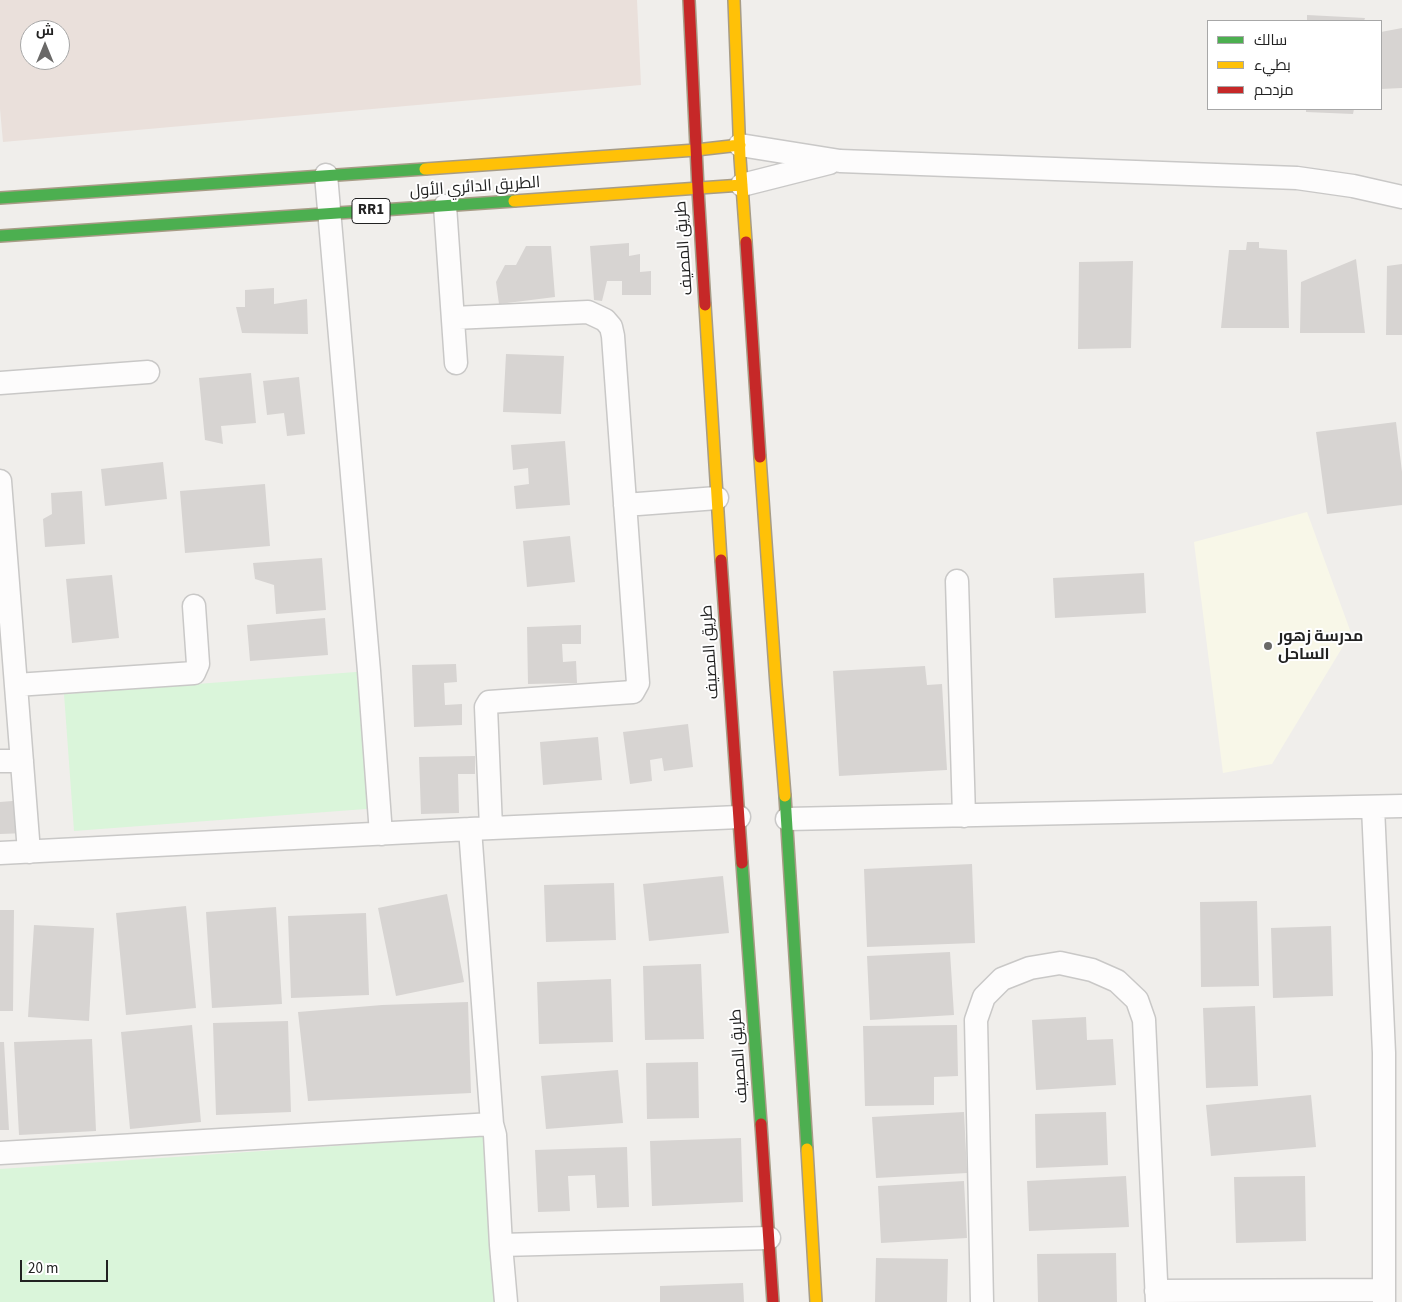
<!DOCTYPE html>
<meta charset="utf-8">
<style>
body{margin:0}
#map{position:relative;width:1402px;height:1302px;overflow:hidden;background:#f0eeeb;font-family:"Source Sans 3",Cairo,sans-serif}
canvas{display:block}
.legend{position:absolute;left:1207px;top:20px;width:175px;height:90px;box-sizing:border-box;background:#fff;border:1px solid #a7a7a7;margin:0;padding:6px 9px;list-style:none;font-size:15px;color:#222}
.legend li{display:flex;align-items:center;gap:10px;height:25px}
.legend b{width:25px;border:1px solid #a7a7a7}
.north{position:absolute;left:20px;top:20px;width:50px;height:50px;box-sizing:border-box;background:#fff;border:1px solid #a7a7a7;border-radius:50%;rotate:0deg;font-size:14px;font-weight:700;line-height:20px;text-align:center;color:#222}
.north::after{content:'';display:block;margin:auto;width:18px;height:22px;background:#6a6968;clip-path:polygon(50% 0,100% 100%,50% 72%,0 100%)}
.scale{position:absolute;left:20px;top:1260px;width:88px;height:22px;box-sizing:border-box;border:2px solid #222;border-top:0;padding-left:6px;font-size:15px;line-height:18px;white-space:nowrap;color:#222;-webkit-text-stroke:4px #fff;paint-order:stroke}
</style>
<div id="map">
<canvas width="1402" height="1302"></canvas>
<ul class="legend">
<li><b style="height:6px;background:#4caf50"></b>سالك</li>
<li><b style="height:6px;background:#ffc107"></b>بطيء</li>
<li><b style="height:6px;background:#c62828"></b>مزدحم</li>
</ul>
<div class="north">ش</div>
<div class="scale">20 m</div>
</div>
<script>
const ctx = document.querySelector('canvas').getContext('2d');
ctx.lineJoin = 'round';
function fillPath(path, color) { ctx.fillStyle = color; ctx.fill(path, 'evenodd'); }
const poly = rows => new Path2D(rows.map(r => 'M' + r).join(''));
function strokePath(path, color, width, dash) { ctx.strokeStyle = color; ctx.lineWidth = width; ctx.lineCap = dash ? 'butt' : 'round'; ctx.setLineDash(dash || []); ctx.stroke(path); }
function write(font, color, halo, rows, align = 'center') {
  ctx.font = font + ' "Source Sans 3",Cairo,sans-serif'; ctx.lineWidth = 4; ctx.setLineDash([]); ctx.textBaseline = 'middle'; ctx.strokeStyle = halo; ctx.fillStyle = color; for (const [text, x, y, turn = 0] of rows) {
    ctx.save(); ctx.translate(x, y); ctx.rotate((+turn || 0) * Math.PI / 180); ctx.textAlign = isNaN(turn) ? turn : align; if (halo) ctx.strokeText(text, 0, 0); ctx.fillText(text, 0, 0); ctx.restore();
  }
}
const education = poly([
 [1307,512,1351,633,1272,764,1223,773,1194,542]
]);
const military = poly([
 [0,0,637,0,641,85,3,142,0,109],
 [30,30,60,30,60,60,30,60]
]);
const park = poly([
 [369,671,379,808,74,831,64,694],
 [495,1135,506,1302,0,1302,0,1169]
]);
const building = poly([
 [1307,15,1365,18,1364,21,1307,21],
 [1402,28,1402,88,1381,89,1381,32],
 [1306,109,1354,109,1353,114,1306,112],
 [1247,242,1259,242,1259,248,1287,250,1289,328,1221,328,1229,250,1246,250],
 [629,243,629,256,640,254,640,272,651,271,651,295,622,295,622,281,607,281,602,301,594,300,590,246],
 [526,246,551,246,555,297,499,304,496,282,505,265,516,265],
 [1356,259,1365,333,1300,333,1301,282],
 [1133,261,1131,348,1078,349,1079,262],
 [1402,264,1402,335,1386,335,1387,266],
 [274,288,274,304,307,299,308,334,242,333,236,307,245,307,245,290],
 [506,354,564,356,561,414,503,412],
 [251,373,256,423,221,426,223,444,205,440,199,378],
 [299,377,305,434,287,436,284,413,267,415,263,381],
 [1396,422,1402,472,1402,505,1327,514,1316,432],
 [565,441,570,505,516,509,514,486,529,484,528,468,513,470,511,445],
 [163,462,167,499,105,506,101,469],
 [265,484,270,546,185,553,180,491],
 [82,491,85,544,45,547,43,519,52,514,51,493],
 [570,536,575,582,527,587,523,541],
 [322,558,326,610,276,614,274,585,255,579,253,563],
 [1144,573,1146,613,1055,618,1053,578],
 [112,575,119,638,72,643,66,579],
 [325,618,328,655,250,661,247,625],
 [581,625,581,644,562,644,563,662,576,661,577,683,528,684,527,627],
 [456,664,457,682,444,683,445,705,462,704,462,725,414,727,412,665],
 [925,666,927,685,942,684,947,770,839,776,833,671],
 [688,724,693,767,664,771,662,758,650,760,652,781,630,784,623,732],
 [598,737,602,780,543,785,540,742],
 [475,756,475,774,458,774,459,813,421,814,419,757],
 [25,800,27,833,0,834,0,802],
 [972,864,975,943,867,947,864,869],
 [723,876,729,933,649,941,643,884],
 [614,883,616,940,546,942,544,885],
 [447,894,464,982,396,996,378,908],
 [1257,901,1259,986,1201,987,1200,902],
 [186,906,196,1008,126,1015,116,913],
 [276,907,282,1004,212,1008,206,912],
 [0,910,14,910,13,1011,0,1011],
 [366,913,369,995,291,998,288,916],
 [34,925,94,928,89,1021,28,1017],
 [1331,926,1333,996,1273,998,1271,928],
 [950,952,954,1015,870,1020,867,956],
 [701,964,704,1039,645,1040,643,966],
 [611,979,613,1042,539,1044,537,982],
 [468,1002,471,1093,308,1101,298,1012,382,1005],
 [1255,1006,1258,1086,1206,1088,1203,1008],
 [1086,1017,1087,1040,1113,1039,1116,1085,1036,1090,1032,1020],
 [288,1021,291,1112,216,1115,213,1023],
 [192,1025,201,1122,130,1129,121,1032],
 [957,1025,958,1076,934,1077,934,1105,865,1106,863,1026],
 [92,1039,96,1131,19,1135,14,1042],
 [0,1042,4,1042,9,1130,0,1130],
 [698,1062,699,1118,647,1119,646,1063],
 [618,1070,623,1123,546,1129,541,1076],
 [1311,1095,1316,1147,1211,1156,1206,1105],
 [964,1112,967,1173,876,1178,872,1117],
 [1106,1112,1108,1165,1036,1168,1035,1114],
 [741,1138,743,1202,652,1206,650,1141],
 [627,1147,629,1207,597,1208,595,1175,568,1176,570,1211,538,1212,535,1150],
 [1126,1176,1129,1227,1029,1231,1027,1181],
 [1305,1176,1306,1241,1236,1243,1234,1177],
 [964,1181,967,1238,881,1243,878,1186],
 [1116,1253,1117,1302,1038,1302,1037,1254],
 [876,1258,948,1259,947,1302,875,1302],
 [743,1283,744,1302,660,1302,660,1286]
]);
const street = poly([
 [740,145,840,161,1297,178,1353,186,1402,197],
 [326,175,369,671,381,834],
 [742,185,829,163],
 [445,206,456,363],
 [453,318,588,312,605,320,611,327,613,336,638,683,633,692,489,702,486,707,491,828],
 [0,383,148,372],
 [0,481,29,852],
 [625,505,717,498],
 [957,581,964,816],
 [16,685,194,673,198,664,194,606],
 [0,761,22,761],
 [1373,807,1384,1053,1384,1302],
 [787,819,1402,806],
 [470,829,492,1124,495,1135,501,1245,506,1302],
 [0,853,470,829,739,817],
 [0,1153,492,1124],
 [501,1245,769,1238],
 [1156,1291,1384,1290],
 [982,1302,976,1020,984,997,1002,979,1030,968,1060,963,1092,970,1117,981,1137,1000,1144,1020,1157,1302]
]);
const fast = poly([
 [0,198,425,169],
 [0,236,514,201],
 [785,796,807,1149],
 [742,863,761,1124]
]);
const slow = poly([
 [734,0,740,158,746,242],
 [425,169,696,150,740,145],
 [514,201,742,185],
 [705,305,721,560],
 [760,457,776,685,785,796],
 [807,1149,816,1302]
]);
const jam = poly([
 [689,0,698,189,705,305],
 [746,242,760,457],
 [721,560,742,863],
 [761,1124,773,1302]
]);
const markers = [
 [1268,646,5,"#6a6968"]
];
const shields = [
 [371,211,38]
];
const shieldNames = [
 ["RR1",371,211]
];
const streetNames = [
 ["الطريق الدائري الأول",475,188,-4],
 ["طريق المصيف",685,248,-94],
 ["طريق المصيف",711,652,-94],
 ["طريق المصيف",740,1056,-94]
];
const poiNames = [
 ["مدرسة زهور",1278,637],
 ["الساحل",1278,655]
];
fillPath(education, '#f8f7e8');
fillPath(military, '#eae0db');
fillPath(park, '#daf5da');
fillPath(building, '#d7d4d2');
strokePath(street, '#c9c8c7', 25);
strokePath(fast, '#a79c86', 14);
strokePath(slow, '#a79c86', 14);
strokePath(jam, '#a79c86', 14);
strokePath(street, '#fdfcfc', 22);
strokePath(fast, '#4caf50', 11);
strokePath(slow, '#ffc107', 11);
strokePath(jam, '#c62828', 11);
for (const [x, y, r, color] of markers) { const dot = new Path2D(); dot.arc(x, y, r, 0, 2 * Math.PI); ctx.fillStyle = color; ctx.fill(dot); strokePath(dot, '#fff', 2); }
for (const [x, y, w] of shields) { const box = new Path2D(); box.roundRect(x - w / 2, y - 12.5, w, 25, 4); ctx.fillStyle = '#fff'; ctx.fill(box); strokePath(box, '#222', 1); }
write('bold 15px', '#222', null, shieldNames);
write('16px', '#222', '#fff', streetNames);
write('bold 16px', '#222', '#fff', poiNames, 'left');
</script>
